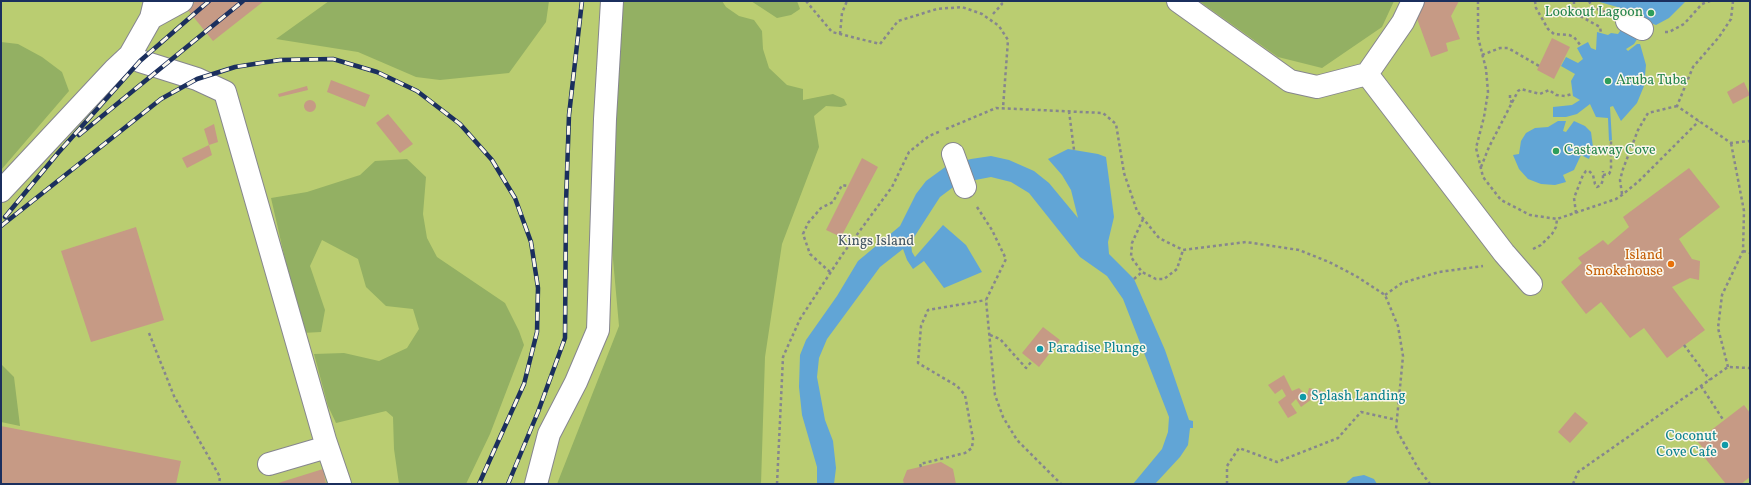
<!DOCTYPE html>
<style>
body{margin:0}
#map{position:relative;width:1751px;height:485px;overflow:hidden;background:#f1debf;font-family:Vollkorn,serif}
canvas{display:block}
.frame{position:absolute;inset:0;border:2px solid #1b2f5e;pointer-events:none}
</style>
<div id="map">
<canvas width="1751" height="485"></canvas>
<div class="frame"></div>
</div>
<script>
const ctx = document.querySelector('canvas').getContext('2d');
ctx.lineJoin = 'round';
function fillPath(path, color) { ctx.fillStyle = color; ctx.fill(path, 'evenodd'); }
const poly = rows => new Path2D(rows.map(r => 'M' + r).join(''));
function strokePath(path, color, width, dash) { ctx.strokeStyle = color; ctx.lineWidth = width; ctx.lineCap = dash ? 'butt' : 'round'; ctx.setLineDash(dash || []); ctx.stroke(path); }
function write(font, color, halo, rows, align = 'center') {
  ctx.font = font + ' Vollkorn,serif'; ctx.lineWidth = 3; ctx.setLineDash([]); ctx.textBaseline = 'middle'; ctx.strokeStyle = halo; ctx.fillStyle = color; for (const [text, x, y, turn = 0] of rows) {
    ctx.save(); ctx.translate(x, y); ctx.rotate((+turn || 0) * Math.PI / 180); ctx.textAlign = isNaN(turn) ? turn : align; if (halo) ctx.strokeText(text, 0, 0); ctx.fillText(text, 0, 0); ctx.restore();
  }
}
const green = poly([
 [1,1,1750,1,1750,484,1,484]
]);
const forest = poly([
 [329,1,549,1,546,22,509,73,440,80,416,77,358,52,276,39],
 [619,1,722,1,726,7,739,16,754,20,762,31,763,49,769,68,787,85,803,89,803,100,833,94,844,99,847,105,841,107,826,106,814,116,819,147,782,244,765,357,761,484,557,484,619,326,610,226],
 [751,1,797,1,800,9,791,15,777,18],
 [1199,1,1394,1,1382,27,1322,68,1278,57],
 [1,42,18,44,42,57,62,72,69,91,1,170],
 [407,159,426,177,423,214,427,238,437,257,505,303,519,331,524,345,490,434,466,484,399,484,394,449,393,417,386,411,336,423,328,406,314,354,344,353,379,361,407,348,419,329,413,309,386,306,366,287,358,259,322,240,310,266,325,310,321,332,302,333,271,198,307,192,360,175,375,161],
 [1,364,14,377,20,426,1,422]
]);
const water = poly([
 [1596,1,1686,1,1669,18,1656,25,1648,22,1634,44,1626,49,1628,51,1637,44,1640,44,1646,65,1644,86,1637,103,1621,121,1613,106,1610,107,1612,140,1609,141,1608,118,1596,117,1590,104,1577,114,1566,117,1553,117,1553,107,1572,105,1580,100,1573,96,1571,81,1575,74,1561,66,1566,57,1578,63,1583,59,1577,48,1588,42,1591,48,1596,50,1597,32,1608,35,1611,33,1618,34,1627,21,1628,10],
 [1558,121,1566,121,1563,131,1566,132,1574,121,1585,126,1591,132,1593,147,1589,159,1581,155,1574,170,1563,175,1566,182,1555,185,1541,184,1528,179,1519,169,1513,155,1519,154,1521,141,1526,133,1535,128,1548,127],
 [1068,149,1098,154,1106,157,1114,217,1108,242,1109,254,1134,279,1165,350,1189,420,1193,421,1193,428,1190,428,1188,445,1180,457,1155,484,1133,484,1162,449,1168,432,1169,417,1123,299,1107,276,1080,257,1029,193,1011,182,991,177,970,181,952,188,940,197,911,242,912,252,915,257,943,225,966,245,982,272,944,288,924,261,913,269,907,260,903,249,880,267,827,339,819,358,817,377,825,420,833,441,836,468,834,484,817,484,817,467,802,415,799,387,800,355,806,340,837,296,858,261,900,226,916,194,926,181,948,165,971,159,991,156,1009,160,1034,171,1049,183,1078,218,1071,190,1062,175,1048,159],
 [1364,475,1374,479,1377,484,1346,483,1353,477]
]);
const building = poly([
 [196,1,264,1,213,41,187,9],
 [1421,1,1459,1,1451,16,1460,39,1446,43,1448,51,1431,57,1415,13],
 [1552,38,1570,47,1554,79,1537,70],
 [331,80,370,95,365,107,327,92],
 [1744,82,1750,95,1733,104,1727,92],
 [307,86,308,90,279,97,278,94],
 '304 106a6 6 0 1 1 12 0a6 6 0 1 1-12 0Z',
 [388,114,413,144,400,153,376,123],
 [214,124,218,142,209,145,204,129],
 [209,145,212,155,187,168,182,158],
 [862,158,878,167,841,237,826,230],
 [1689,168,1720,207,1679,239,1692,259,1700,261,1699,280,1690,278,1672,287,1705,330,1667,358,1644,328,1630,338,1601,302,1586,314,1561,282,1582,263,1578,258,1603,240,1608,245,1629,227,1623,217],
 [136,227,164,320,91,342,61,251],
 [1043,327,1060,340,1039,367,1022,353],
 [1284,375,1292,391,1299,388,1307,396,1309,388,1322,391,1319,401,1312,399,1301,407,1296,399,1291,404,1297,413,1288,418,1278,402,1286,396,1282,389,1275,394,1268,385],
 [1744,405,1750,413,1750,477,1741,484,1726,484,1700,452,1704,449,1697,441],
 [1575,412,1588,423,1570,443,1558,432],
 [1,426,181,461,176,484,1,484],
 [941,462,953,469,956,484,904,484,903,480,907,470],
 [323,469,326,484,275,484]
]);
const path = poly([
 [806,1,832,32,880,44,898,21,937,9,962,7,982,14,999,26,1008,40,1003,108],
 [1478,1,1478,37,1486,69,1488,92,1484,117,1476,148,1483,177,1501,200,1530,215,1557,219],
 [1535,1,1536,8,1548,29,1554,34,1569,35,1574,37,1581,46],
 [1574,1,1574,10,1580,16,1600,27,1601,33],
 [1589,1,1592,7,1605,12],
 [1733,1,1731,19,1719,37,1693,67,1677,106,1731,143,1750,141],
 [993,14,1002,4,1000,1],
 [1665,32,1669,32,1684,24,1702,4,1710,1],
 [840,34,842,13,847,1],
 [1482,55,1500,48,1508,48,1539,66],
 [1510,95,1510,101,1513,102],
 [1069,111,1074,150],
 [946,129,996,108,1103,113,1116,124,1124,173,1137,211,1159,238,1183,250,1246,242,1299,250,1329,262,1356,276,1385,295,1398,326,1403,356,1396,429,1418,468,1430,484],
 [1481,167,1489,147,1518,91,1521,89,1540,94,1549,90,1556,95,1565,96,1572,94],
 [1603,175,1609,174,1611,170,1611,141],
 [1622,194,1620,180,1623,169,1638,130,1648,113,1677,106],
 [977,207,992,230,1006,259,986,300,995,395,1003,417,1017,440,1061,484],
 [1576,213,1574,198,1583,175,1586,171,1589,171,1593,175,1595,184,1597,187,1601,185,1603,180,1603,171],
 [1143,219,1132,243,1131,257,1142,272,1156,279,1164,279,1177,269,1183,250],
 [1533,249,1541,245,1552,234,1556,227,1557,219,1616,199,1622,195,1639,181,1699,121],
 [1743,251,1750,253],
 [830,272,810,254,803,234,808,223,821,208,833,202,842,185,848,186],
 [1134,279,1142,272],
 [1385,295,1402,283,1439,272,1483,266],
 [149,333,174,396,220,477,219,484],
 [990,335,1000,339,1026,368,1032,361],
 [1684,345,1710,380],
 [1728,367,1718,328,1722,295,1743,251,1744,211,1731,143],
 [1701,386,1724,421],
 [921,467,920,464,965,453,972,448,973,439,965,395,957,386,918,363,921,326,928,310,986,300],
 [777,484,783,357,800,319,842,255,892,187,909,152,929,136,941,131],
 [1227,484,1227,466,1239,448,1277,462,1338,438,1361,412,1397,420],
 [1573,484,1578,472,1728,367,1750,368]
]);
const minor = poly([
 [155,1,151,18,130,55,140,61,197,79,225,92,325,440,340,484],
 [1178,1,1290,81,1317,87,1367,74,1403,22,1413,1],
 [151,18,182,1],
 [1627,21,1642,29],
 [1367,74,1504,253,1531,284],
 [953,154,965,187],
 [1,191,115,69,130,55],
 [269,464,327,447],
 [536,484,549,434,576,382,598,330,605,119,612,1]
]);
const rail = poly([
 [79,135,243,1],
 [5,217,58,153,140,61,209,1],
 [1,226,161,99,197,79,235,67,280,60,333,59,377,72,417,91,460,124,492,160,515,198,531,242,538,288,537,332,524,384,479,484],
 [508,484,538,412,565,338,566,203,569,115,582,1]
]);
const markers = [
 [1651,13,4,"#2e9e5b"],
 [1608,81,4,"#2e9e5b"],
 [1556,151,4,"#2e9e5b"],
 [1671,264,4,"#e8710a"],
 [1040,349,4,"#0f9aa8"],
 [1303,397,4,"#0f9aa8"],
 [1725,445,4,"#0f9aa8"]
];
const leisureNames = [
 ["Lookout Lagoon",1643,13,"right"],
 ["Aruba Tuba",1616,81],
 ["Castaway Cove",1564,151]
];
const parkNames = [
 ["Kings Island",876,242]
];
const foodNames = [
 ["Island",1663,256],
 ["Smokehouse",1663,272]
];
const cultureNames = [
 ["Paradise Plunge",1048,349],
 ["Splash Landing",1311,397],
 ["Coconut",1717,437,"right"],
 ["Cove Cafe",1717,453,"right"]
];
fillPath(green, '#bacd71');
fillPath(forest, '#93b063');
fillPath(water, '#61a5d6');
fillPath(building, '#c69a85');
strokePath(minor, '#86868e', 24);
strokePath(path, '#86868e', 2.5, [3, 3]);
strokePath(minor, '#fff', 22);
strokePath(rail, '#1b2f5e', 4.5);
strokePath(rail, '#fbf7ec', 3, [9]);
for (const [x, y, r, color] of markers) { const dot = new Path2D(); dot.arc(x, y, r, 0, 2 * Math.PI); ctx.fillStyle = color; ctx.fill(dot); strokePath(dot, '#fbf7ec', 1.5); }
write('14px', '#27864d', '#fbf7ec', leisureNames, 'left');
write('14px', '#435663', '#fbf7ec', parkNames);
write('14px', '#c56008', '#fbf7ec', foodNames, 'right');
write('14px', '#0d838f', '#fbf7ec', cultureNames, 'left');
</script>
